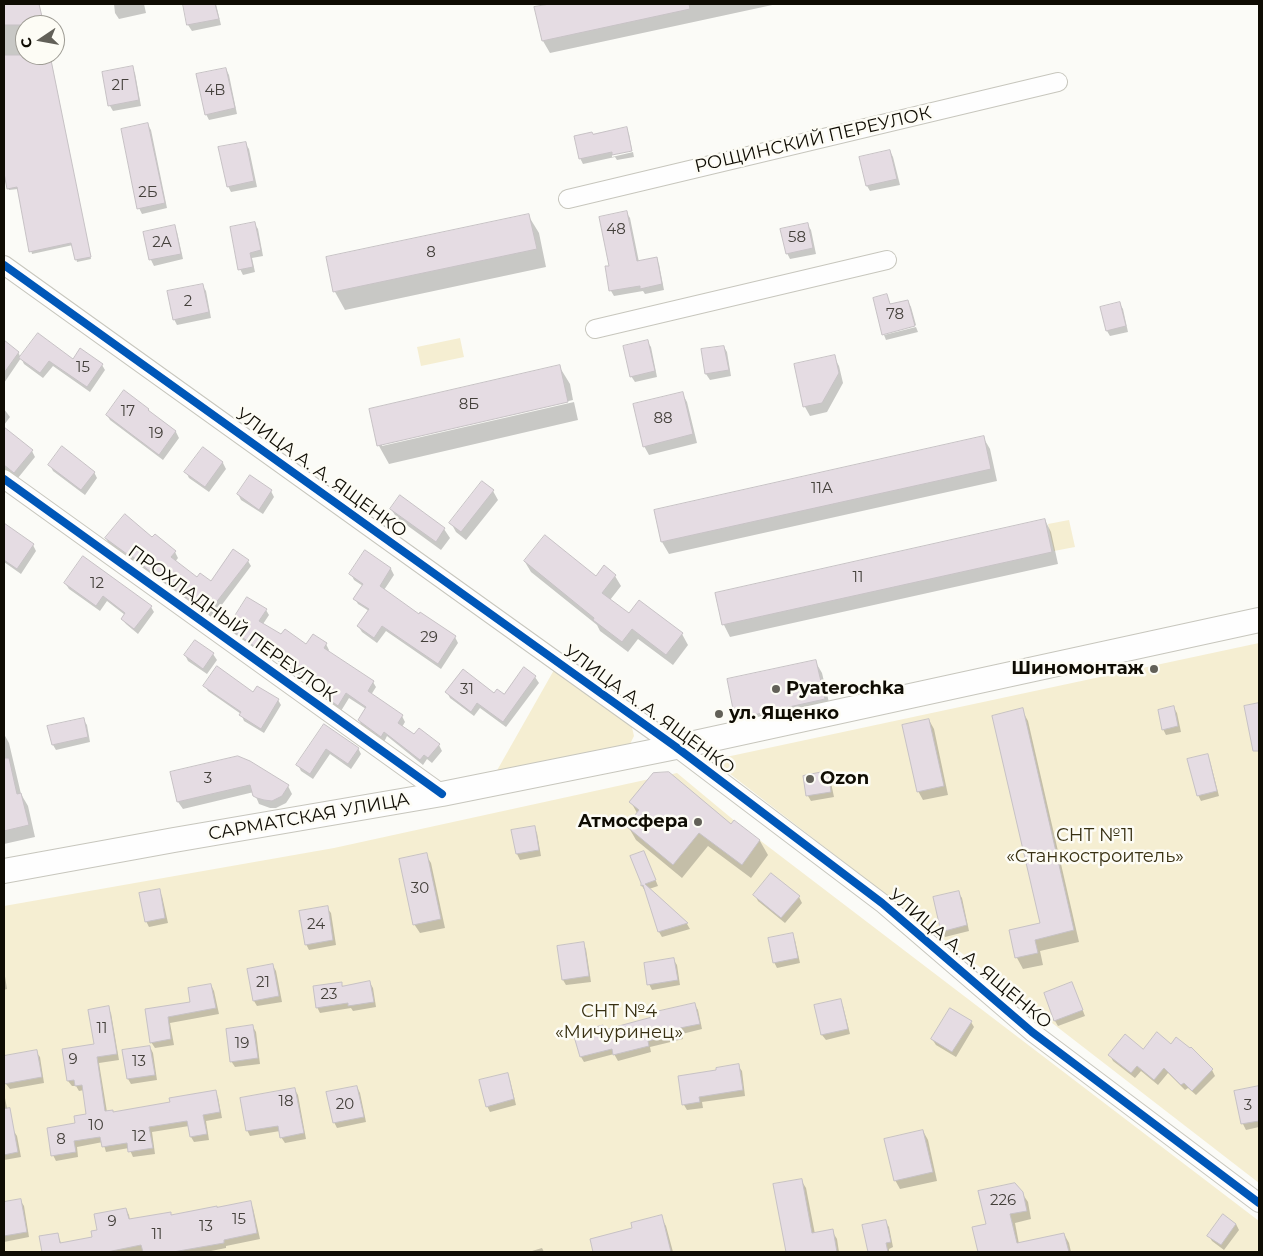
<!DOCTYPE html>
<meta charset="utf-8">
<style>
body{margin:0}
#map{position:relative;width:1263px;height:1256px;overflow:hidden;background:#fbfbf7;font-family:Montserrat,sans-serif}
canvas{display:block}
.frame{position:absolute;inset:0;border:5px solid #0f0c03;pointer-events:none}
.north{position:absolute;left:15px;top:15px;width:50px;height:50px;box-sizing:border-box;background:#fdfcf5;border:1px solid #9e9c94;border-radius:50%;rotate:258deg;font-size:14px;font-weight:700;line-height:20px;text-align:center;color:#0f0c03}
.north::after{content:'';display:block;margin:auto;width:18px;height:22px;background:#626058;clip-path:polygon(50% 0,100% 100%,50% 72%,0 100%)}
</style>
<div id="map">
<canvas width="1263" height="1256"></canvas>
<div class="frame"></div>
<div class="north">С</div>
</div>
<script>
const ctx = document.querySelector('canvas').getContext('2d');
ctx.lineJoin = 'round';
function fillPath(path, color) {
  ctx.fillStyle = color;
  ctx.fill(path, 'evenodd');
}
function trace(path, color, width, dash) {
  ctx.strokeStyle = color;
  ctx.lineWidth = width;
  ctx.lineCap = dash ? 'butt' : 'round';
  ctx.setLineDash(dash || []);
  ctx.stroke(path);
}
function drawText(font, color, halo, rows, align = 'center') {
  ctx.font = font + ' Montserrat,sans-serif';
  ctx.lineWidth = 5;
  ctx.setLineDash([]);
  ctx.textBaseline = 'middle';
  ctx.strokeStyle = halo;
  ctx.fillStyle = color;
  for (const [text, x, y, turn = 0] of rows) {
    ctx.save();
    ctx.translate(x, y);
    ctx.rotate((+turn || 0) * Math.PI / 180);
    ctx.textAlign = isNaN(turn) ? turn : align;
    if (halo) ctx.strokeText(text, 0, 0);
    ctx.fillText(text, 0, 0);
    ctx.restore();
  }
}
const green = new Path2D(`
 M460 338 464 357 421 366 417 347Z
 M1069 520 1075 547 1054 551 1048 524Z
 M1259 643V1183L712 760Z
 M554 670 621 714 631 723 634 736 630 744 624 750 495 774Z
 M677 773 736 822 1259 1221V1252H4V906L334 848Z`);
const shadow = new Path2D(`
 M4 4H39L44 25H25V55H50L91 259 77 262 73 245 32 254 18 189 9 190 8 188 4 166Z
 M114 4H144L146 13 119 19 115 13Z
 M184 4H216L221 25 192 31 188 25Z
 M556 4H777L550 53 543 41 536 8Z
 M132 68 135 73 141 106 113 111 110 106Z
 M226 69 229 75 237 114 209 120 206 114Z
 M148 125 151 130 167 208 142 214 139 208Z
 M626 128 629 134 632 150 612 154V157L633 152 634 157 617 160 615 157 583 164 580 158 593 135Z
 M245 143 249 149 257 187 231 192 228 186Z
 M890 151 893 157 900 185 870 191 867 186 860 158Z
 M626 212 630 218 639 262 656 258 659 264 664 290 645 294 643 291 614 296 611 291 610 267Z
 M528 215 539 233 546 267 345 310 335 292Z
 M254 223 258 229 263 256 252 258 255 272 243 275 240 269Z
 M807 224 811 230 816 254 790 259 787 253Z
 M174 227 177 232 183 259 154 266 151 260 145 233Z
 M202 285 206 291 211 318 177 325 174 319Z
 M887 296 891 305 908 301 911 307 916 325 883 333Z
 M1120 304 1123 309 1128 332 1110 336 1107 331Z
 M916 327 918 332 886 340 884 335Z
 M647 341 651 347 657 377 635 382 631 376Z
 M4 342 18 352 21 358 73 361 102 365 105 370 90 392 53 366 43 378 24 364 21 358 4 383Z
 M724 347 727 352 731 376 710 380 706 374 702 350Z
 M834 357 839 366 843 383 827 412 810 416 805 407 796 365Z
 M559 366 570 384 573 400 382 444V446L574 402 578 420 389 464 379 446 370 409Z
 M682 393 687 402 697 443 649 455 644 446Z
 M4 409 10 417 4 425Z
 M148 409 151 414 176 432 179 438 163 460 110 420 107 415Z
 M11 434 32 451 35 457 18 478 4 475V442Z
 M983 437 990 449 997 481 669 554 662 542Z
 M203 449 223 463 226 469 209 492 189 478 186 472Z
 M50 465 94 472 97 478 85 495 53 471Z
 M250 477 271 491 274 497 263 514 241 500 238 494Z
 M493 491 498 500 466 540 456 532 451 523Z
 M400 497 444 529 450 538 441 550 397 518 391 509Z
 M1045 520 1051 532 1058 564 730 637 724 625 717 593Z
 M4 525 33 545 36 551 21 574 4 562Z
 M106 538 152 539 175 552 178 558 175 562 197 578 212 583 248 561 251 566 212 618 152 575 135 560 134 562 109 544Z
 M365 552 391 569 394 575 384 590 419 615 420 614 455 637 458 643 441 669 386 631 377 643 362 632 358 626 369 611 358 604 355 599 363 586 354 580 351 574Z
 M525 562 596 578 604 567 615 576 621 586 610 600 629 615 639 602 682 634 688 645 673 665 638 639 628 652 600 631 597 625 531 572Z
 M65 583 151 607 154 612 138 634 126 624 122 619 125 615 107 601 100 611 69 589Z
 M266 610 269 615 263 624 282 636 307 646 326 644 329 650 328 652 373 682 376 687 371 695 402 716 405 722 402 727 414 736 439 745 442 751 432 763 427 759 423 765 387 736 384 742 362 726 359 720 366 709 349 698 341 711 331 703 327 697 328 696 325 692 328 687 302 671 299 676 262 650 260 652 233 633 230 627Z
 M195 641 213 654 217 660 207 674 188 661 185 655Z
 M815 661 822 673 831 711 743 731 736 719 728 680Z
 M535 677 539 683 506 727 480 708 474 716 450 698 447 692 504 695Z
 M205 686 254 694 278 700 281 705 264 733 244 721 241 714 208 691Z
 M1174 708 1177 713 1181 732 1166 735 1163 729Z
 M1022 710 1028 721 1079 942 1040 951 1043 965 1023 969 1017 958 1011 931 1041 924Z
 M83 719 87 725 90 742 56 750 53 745Z
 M929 720 934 729 948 795 923 800 918 791Z
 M324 726 358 748 361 754 351 769 330 754 313 779 301 771 298 765Z
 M4 734 9 743 21 794 28 806 35 837 4 844Z
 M1207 755 1210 761 1219 796 1201 801 1198 795Z
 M238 757 288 786 292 794 286 803 276 808H270L259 804 254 792 183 809 178 802Z
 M827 773 830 778 834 797 811 801 808 796Z
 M631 802 731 826 734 822 760 841 768 855 751 878 708 846 682 878 636 840 628 826 637 813Z
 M534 827 537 833 541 856 520 860 517 854 513 831Z
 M644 852 658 886 649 889 687 924 690 929 662 937 659 932 646 891H645L642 886Z
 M426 855 431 863 445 928 420 933 414 924Z
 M159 890 162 896 168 923 149 927 146 921Z
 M958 892 962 898 969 931 945 937 942 931Z
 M755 895 799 897 802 903 785 923 758 901Z
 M327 908 331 913 336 945 309 950 306 944Z
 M792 934 795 940 800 963 777 968 774 962Z
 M583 944 586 949 591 982 566 985 563 980Z
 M673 959 677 965 680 985 652 990 649 984Z
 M273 966 276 971 282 1002 257 1006 254 1001Z
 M4 970 7 989 4 990Z
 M341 983 343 987 370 983 373 988 376 1007 353 1011 351 1008 320 1013 317 1007Z
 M1072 983 1085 1016 1058 1026 1055 1021Z
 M211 985 214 991 219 1014 170 1023 174 1045 155 1048 151 1042 146 1010 192 1003Z
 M840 1000 843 1006 850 1034 826 1040 822 1035 815 1006Z
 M695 1005 698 1010 702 1029 682 1034 683 1039 650 1047 651 1052 618 1061 614 1054 584 1062 581 1057 604 1031 654 1018Z
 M108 1008 111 1013 119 1060 99 1063 107 1112 113 1113 171 1103 215 1091 218 1097 222 1118 206 1121 209 1140 194 1142 191 1137 189 1126 152 1132 155 1154 133 1157 129 1148 106 1152 103 1142 77 1147 78 1157 56 1161 53 1155 77 1124 88 1115 84 1090 79 1091 76 1086H72L68 1081 95 1045Z
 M971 1022 974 1027 956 1057 936 1045 932 1039Z
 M253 1027 256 1032 260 1064 235 1067 231 1061Z
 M1171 1045 1191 1049 1212 1070 1215 1076 1196 1095 1188 1088 1185 1090 1168 1073 1158 1085 1141 1071 1135 1078 1113 1061 1110 1055Z
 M150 1047 153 1053 157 1080 131 1084 128 1079Z
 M36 1052 40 1057 44 1083 10 1089 6 1084 4 1067 13 1065Z
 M738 1066 742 1071 745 1096 702 1102 703 1108 687 1110 684 1105 717 1071Z
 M507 1075 510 1080 516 1105 490 1112 487 1106Z
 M357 1087 360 1093 366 1122 337 1128 334 1122Z
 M1258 1087 1259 1090V1127L1246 1130 1243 1124 1236 1092Z
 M295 1090 298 1095 306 1139 285 1143 281 1137 280 1131 250 1136 247 1130Z
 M4 1093 8 1113 4 1114Z
 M13 1130 17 1136 21 1157 4 1160V1132Z
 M923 1131 928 1140 937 1181 900 1189 895 1180Z
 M801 1180 806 1188 815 1234 832 1231 837 1239 839 1252H787L774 1185Z
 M1022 1193 1028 1202 1031 1219 1015 1223 1019 1244 1064 1234 1069 1243 1071 1252H979L974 1228 987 1225Z
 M20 1200 24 1206 29 1237 4 1242V1203Z
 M250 1202 253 1208 260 1239 226 1246V1248L206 1252H144V1251L136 1252H43L40 1237 57 1234 60 1240 61 1244 94 1238 98 1231 126 1209 129 1215 130 1220 170 1213 172 1216Z
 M661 1217 666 1226 673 1252H595L591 1240 633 1229Z
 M885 1221 889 1227 893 1247 889 1249V1252H871Z
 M1236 1224 1239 1230 1224 1250 1212 1241 1209 1236Z
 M542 1248 544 1252H532V1251Z`);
const building = new Path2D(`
 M4 4H39L44 25H4Z
 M183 4H215L219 19 187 25Z
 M550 4H689L690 9 542 41 534 7Z
 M4 55H50L91 257 75 260 71 243 29 252 17 187 7 189 4 173Z
 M133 66 139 100 108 106 102 72Z
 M226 68 235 108 205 115 196 74Z
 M148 123 165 203 137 209 121 129Z
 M627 127 632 151 612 155V152L579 159 574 136 592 132 593 134Z
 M246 142 254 181 227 187 218 147Z
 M890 150 897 179 866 186 859 157Z
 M627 211 637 261 657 257 662 284 640 289V286L609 291 605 266H609L599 217Z
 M529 214 537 249 333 292 326 257Z
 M255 222 261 250 250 253 253 267 238 270 230 227Z
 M808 223 813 248 786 254 780 229Z
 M175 225 181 254 149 260 143 232Z
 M203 284 209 312 173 320 167 291Z
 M887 294 890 304 908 300 915 326 882 335 873 298Z
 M1120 302 1126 326 1106 331 1100 307Z
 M38 333 73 359 80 348 103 364 87 387 49 361 40 373 19 358Z
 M4 340 19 352 4 373Z
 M648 340 655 371 630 377 623 346Z
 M724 346 729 370 705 374 701 349Z
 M835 355 839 373 822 403 803 407 794 364Z
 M560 365 568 402 377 446 369 409Z
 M124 390 149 409 148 410 176 431 159 455 106 415Z
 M683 392 693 434 643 447 633 404Z
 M4 427 33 450 14 473 4 465Z
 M984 436 991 469 661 542 654 510Z
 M62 446 95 472 81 490 48 465Z
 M203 447 223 462 205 487 184 472Z
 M250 475 272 490 259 510 237 494Z
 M482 481 494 490 461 532 449 523Z
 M400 495 445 528 436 542 390 509Z
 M125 514 152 537 155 534 176 551 171 557 197 577 200 573 211 581 233 549 249 560 208 613 147 569 132 556 131 557 105 538Z
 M1045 519 1052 552 722 625 715 593Z
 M4 523 34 544 17 569 4 560Z
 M545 535 596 576 604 565 616 575 602 593 629 613 639 600 683 633 666 655 632 629 622 642 593 620 594 618 524 561Z
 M365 550 391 568 380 586 419 614 420 612 456 636 438 664 382 626 374 638 357 626 369 609 353 599 363 584 349 574Z
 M83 556 152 606 134 629 121 619 125 613 103 596 96 606 64 583Z
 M247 597 267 609 259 621 281 634 285 629 306 644 313 634 327 643 324 648 374 681 368 691 403 715 398 723 414 734 419 728 440 744 428 758 424 755 420 760 384 732 381 737 358 720 366 707 346 693 338 706 326 697 328 694 324 692 328 685 299 666 295 671 258 646 257 648 228 627Z
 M195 640 214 653 203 669 184 655Z
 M816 660 825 699 735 719 727 679Z
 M217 666 253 692 257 686 279 699 261 729 239 715 241 712 203 686Z
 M524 667 536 676 503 722 477 703 471 712 445 692 463 669 494 693 497 689 504 694Z
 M1259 703V751H1253L1244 706Z
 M1174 706 1178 726 1162 730 1158 710Z
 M1023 708 1074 930 1035 940 1038 953 1015 958 1009 930 1040 923 992 716Z
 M84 718 88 737 52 745 47 726Z
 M929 719 944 786 917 792 902 725Z
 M324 724 359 748 348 764 326 749 310 774 296 765Z
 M1208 754 1217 791 1197 796 1187 759Z
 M238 756 250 761 289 785 282 796 272 801 264 800 257 798 253 796 250 785 177 802 170 772Z
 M4 758H9L17 794 21 793 29 825 4 831Z
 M828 771 831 792 806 796 803 776Z
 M669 772 731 824 734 820 760 840 742 865 699 833 673 865 626 826 639 810 629 802 653 773Z
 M535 826 539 850 516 854 511 830Z
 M644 851 656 880 645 884 688 923 658 932 643 885 641 886V883L630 856Z
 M427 853 441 919 413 925 399 859Z
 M771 873 800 896 781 918 753 895Z
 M160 889 165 918 145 922 139 893Z
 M959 891 967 925 941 932 933 897Z
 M328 906 333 940 305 945 299 911Z
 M793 933 798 958 773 963 768 938Z
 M584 942 589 976 562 980 557 946Z
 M674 958 678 980 647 985 644 963Z
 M273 964 279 996 253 1001 247 969Z
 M370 981 374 1002 348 1006V1003L316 1008 313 986 342 982V986Z
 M1072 982 1083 1010 1054 1021 1044 993Z
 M211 984 216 1008 168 1017 171 1039 150 1043 145 1009 190 1002 188 988Z
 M841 999 848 1029 821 1035 814 1005Z
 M695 1003 700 1024 680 1028 681 1033 648 1041 649 1046 613 1055 612 1049 580 1057 573 1033 603 1025 604 1030 652 1017 651 1013Z
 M109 1006 117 1054 97 1057 105 1111 113 1110V1112L170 1102 169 1098 216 1090 220 1112 203 1115 207 1134 190 1137 187 1121 149 1127 153 1148 128 1152 127 1143 102 1147 100 1137 74 1141 76 1152 51 1156 47 1128 75 1123 74 1116 86 1114 82 1085 75 1086 74 1080 67 1081 62 1049 94 1044 88 1010Z
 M950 1008 972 1021 952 1052 931 1039Z
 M253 1025 258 1058 230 1062 226 1029Z
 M1157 1032 1171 1044 1176 1037 1190 1048 1191 1047 1213 1069 1192 1091 1184 1083 1181 1085 1164 1068 1154 1080 1137 1066 1131 1073 1108 1055 1125 1034 1143 1049Z
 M150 1046 155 1075 127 1079 122 1050Z
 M37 1050 42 1077 4 1084V1056Z
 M739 1064 743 1090 699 1097 700 1102 682 1105 678 1076 716 1070V1068Z
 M508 1073 514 1099 486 1107 479 1080Z
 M357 1086 364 1117 333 1123 326 1092Z
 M1259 1086V1121L1241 1124 1234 1091Z
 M295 1088 304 1133 280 1138 278 1126 246 1131 240 1098Z
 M10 1108 18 1152 4 1155V1109Z
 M923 1130 933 1172 894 1181 884 1139Z
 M802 1179 812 1233 833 1229 837 1252H786L773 1184Z
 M1015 1183 1023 1192 1027 1211 1010 1214 1017 1243 1064 1233 1069 1252H978L972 1227 986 1224 978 1191Z
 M21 1199 27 1232 4 1236V1202Z
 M251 1201 257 1233 224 1240V1243L173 1252H143L141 1245 107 1252H42L39 1236 58 1233 60 1243 92 1237 91 1231 97 1230 94 1214 126 1208 129 1219 171 1212V1215L217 1206V1207Z
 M1223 1214 1236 1224 1221 1245 1207 1236Z
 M662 1215 671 1252H593L590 1239 632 1228 631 1223Z
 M886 1220 891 1242 886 1243 888 1252H868L862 1225Z`);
const street = new Path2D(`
 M568 199 1058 82
 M4 265 676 747 882 903 1032 1032 1259 1203
 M595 329 887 260
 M4 479 442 794`);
const secondary = new Path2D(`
 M4 871 174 840 442 794 676 747 1259 620`);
const cycleway = new Path2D(`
 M4 265 676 747 882 903 1032 1032 1259 1203
 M4 479 442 794`);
const markers = [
 [1154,669,5,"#626058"],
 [776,689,5,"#626058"],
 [719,714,5,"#626058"],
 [810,779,5,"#626058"],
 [698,822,5,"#626058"]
];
const numberNames = [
 ["2Г",120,86],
 ["4В",215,91],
 ["2Б",148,193],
 ["48",616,230],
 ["58",797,238],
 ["2А",162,243],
 ["8",431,253],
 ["2",188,302],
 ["78",895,315],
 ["15",83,368],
 ["8Б",469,405],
 ["17",128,412],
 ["88",663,419],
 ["19",156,434],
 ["11А",822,489],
 ["11",858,578],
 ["12",97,584],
 ["29",429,638],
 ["31",467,690],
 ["3",208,779],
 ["30",420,889],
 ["24",316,925],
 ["21",263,983],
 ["23",329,995],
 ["11",102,1029],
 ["19",242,1044],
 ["9",73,1060],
 ["13",139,1062],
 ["18",286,1102],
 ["20",345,1105],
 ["3",1248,1106],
 ["10",96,1126],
 ["12",139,1137],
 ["8",61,1140],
 ["226",1003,1201],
 ["15",239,1220],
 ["9",112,1222],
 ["13",206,1227],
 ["11",157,1235]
];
const streetNames = [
 ["РОЩИНСКИЙ ПЕРЕУЛОК",813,140,-13],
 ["УЛИЦА А. А. ЯЩЕНКО",321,473,36],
 ["ПРОХЛАДНЫЙ ПЕРЕУЛОК",232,624,36],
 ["УЛИЦА А. А. ЯЩЕНКО",649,710,36],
 ["САРМАТСКАЯ УЛИЦА",309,817,-10],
 ["УЛИЦА А. А. ЯЩЕНКО",970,959,40]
];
const poiNames = [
 ["Шиномонтаж",1144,669,"right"],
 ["Pyaterochka",786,689],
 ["ул. Ященко",729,714],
 ["Ozon",820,779],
 ["Атмосфера",688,822,"right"]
];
const parkNames = [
 ["СНТ №11",1095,836],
 ["«Станкостроитель»",1095,857],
 ["СНТ №4",619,1012],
 ["«Мичуринец»",619,1033]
];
fillPath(green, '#f5eed2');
fillPath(shadow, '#0003');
fillPath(building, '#e5dce3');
trace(building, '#c7c2c5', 1);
trace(street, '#c7c6bd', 20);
trace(secondary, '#c7c6bd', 26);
trace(street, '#fefefe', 18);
trace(secondary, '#fefefe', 24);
trace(cycleway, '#0057b8', 8);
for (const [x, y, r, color] of markers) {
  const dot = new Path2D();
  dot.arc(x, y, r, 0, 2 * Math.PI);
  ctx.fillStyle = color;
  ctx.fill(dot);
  trace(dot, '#fdfcf5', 2);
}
drawText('15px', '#44403b', null, numberNames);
drawText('18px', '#0f0c03', '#fdfcf5', streetNames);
drawText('bold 18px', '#0f0c03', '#fdfcf5', poiNames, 'left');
drawText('18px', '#383012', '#fdfcf5', parkNames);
</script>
